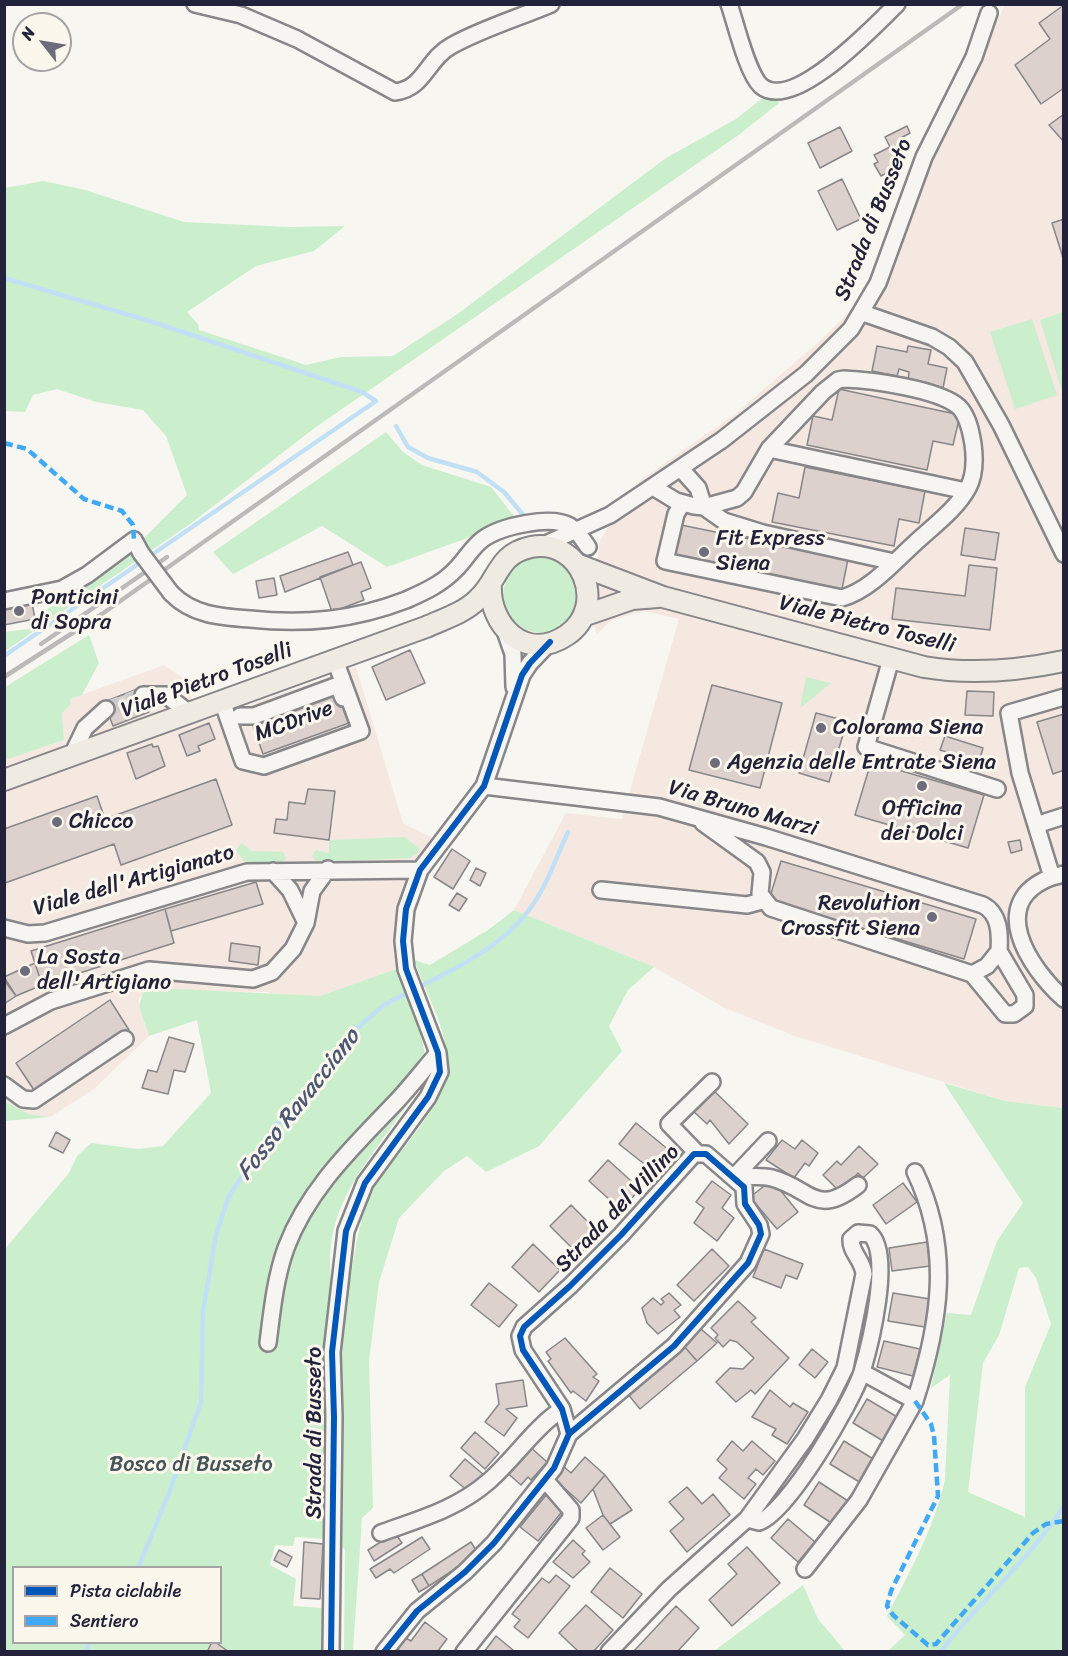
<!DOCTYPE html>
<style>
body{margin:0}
#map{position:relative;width:1068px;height:1656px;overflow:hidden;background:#f8f6f0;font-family:Sriracha,sans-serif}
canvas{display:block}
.frame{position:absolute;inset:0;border:6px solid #22223b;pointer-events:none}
.legend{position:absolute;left:12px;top:1566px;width:210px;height:78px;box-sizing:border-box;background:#fbf7ec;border:2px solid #a4a2a5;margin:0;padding:8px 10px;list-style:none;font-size:18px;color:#22223b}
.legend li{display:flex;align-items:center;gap:12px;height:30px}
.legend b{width:30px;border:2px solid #a4a2a5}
.north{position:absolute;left:12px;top:12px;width:60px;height:60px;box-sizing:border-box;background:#fbf7ec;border:2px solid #a4a2a5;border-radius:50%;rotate:301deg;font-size:16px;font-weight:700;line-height:24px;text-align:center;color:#22223b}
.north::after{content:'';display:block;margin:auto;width:21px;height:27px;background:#6d6c7a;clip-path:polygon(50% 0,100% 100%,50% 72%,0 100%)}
</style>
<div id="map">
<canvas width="1068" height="1656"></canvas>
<div class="frame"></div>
<ul class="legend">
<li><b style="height:8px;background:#0057b8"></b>Pista ciclabile</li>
<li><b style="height:8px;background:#3fa9f5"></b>Sentiero</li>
</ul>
<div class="north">N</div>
</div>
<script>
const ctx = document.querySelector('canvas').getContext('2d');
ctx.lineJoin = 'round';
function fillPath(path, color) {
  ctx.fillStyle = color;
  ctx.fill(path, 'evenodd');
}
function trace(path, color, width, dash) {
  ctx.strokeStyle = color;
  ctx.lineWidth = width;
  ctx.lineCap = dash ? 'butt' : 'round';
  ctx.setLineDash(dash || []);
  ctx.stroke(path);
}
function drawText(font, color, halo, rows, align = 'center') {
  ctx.font = font + ' Sriracha,sans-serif';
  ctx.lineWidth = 6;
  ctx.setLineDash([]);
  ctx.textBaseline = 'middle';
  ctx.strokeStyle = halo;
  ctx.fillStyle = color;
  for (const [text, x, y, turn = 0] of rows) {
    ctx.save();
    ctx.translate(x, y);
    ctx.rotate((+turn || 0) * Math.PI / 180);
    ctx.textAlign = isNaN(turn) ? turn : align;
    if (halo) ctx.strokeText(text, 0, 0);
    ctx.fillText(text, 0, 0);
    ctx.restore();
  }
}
const built = new Path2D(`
 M1005 5H1063V1108L1005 1101 795 1036 723 1007 654 967 514 910 566 813 622 819 679 619 643 611 612 620 597 634 594 623 598 553 600 541 610 523 647 496 638 482 735 414 821 340 856 305 884 286 939 135Z
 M164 665 183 678 202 722 356 667 403 823 433 838 409 879 397 928 396 969 320 996 284 997 268 992 149 990 139 998V1005L149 1036 94 1089 50 1117 29 1114 5 1101 4 760 64 740 62 713 71 704 70 699Z`);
const green = new Path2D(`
 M764 97 780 102 740 134 316 427 190 524 5 651 4 632 29 629 41 619 42 613 143 539 187 495 166 436 143 410 96 402 57 389 33 395 25 412 5 411V188L43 181 85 190 184 222 289 227 345 226 314 251 256 266 187 312 198 324 199 330 306 365 341 357 393 356 456 315 666 158 736 119Z
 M1063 312 1064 390 1062 391 1040 320Z
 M1032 319 1057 395 1015 409 990 332Z
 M386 432 403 452 422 465 491 487 517 520 387 567 322 526 233 574 213 552Z
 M503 595a38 38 0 1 1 76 0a38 38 0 1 1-76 0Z
 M89 635 99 663 82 695 70 699 71 704 62 713 64 740 5 760V687Z
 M806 677 831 683 800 708Z
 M404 837 419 848 418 853 410 858 317 862 312 856 316 850 329 853V840Z
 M241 843 252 851 283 852 286 858 282 863H246L236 851Z
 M514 910 654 967 628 990 609 1026 622 1051 539 1146 486 1172 467 1156 444 1171 399 1218 379 1282 369 1361 373 1508 362 1518 353 1651H344L345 1549 326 1539 295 1537 293 1546 275 1545 270 1565 296 1579 293 1606 323 1608 322 1651 5 1652V1249L69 1173 77 1156 91 1143 138 1149 163 1146 211 1093 197 1020 149 1036 139 1006 143 993 156 988 320 996 396 969C407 997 432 1049 424 1079 422 1090 408 1103 401 1113 362 1170 321 1211 332 1286L350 1280C356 1249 359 1214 375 1187 397 1151 445 1108 447 1065 448 1029 426 994 414 960L430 965 488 930ZM14 1568H220V1642H14Z
 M944 1083 1005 1101 1063 1108V1651H888L905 1635 887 1616C909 1573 935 1527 945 1479L950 1375 931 1388 947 1313 971 1315 997 1241 1023 1203ZM1028 1267 1036 1278 1051 1324 1025 1387V1517L968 1492 983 1363 999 1335 1019 1268Z
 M4 1101 29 1114 50 1117 5 1121Z
 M803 1585 818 1619 845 1651H714Z`);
const stream = new Path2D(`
 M4 278 153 322 362 392 376 401 4 656
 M396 426 408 447 428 458 477 472 504 492 525 517
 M138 1568 169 1493 201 1402 203 1311 216 1235 228 1198 264 1141 315 1077 355 1030 384 1005C430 980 485 959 520 921 543 897 554 862 568 832
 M85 1652 90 1642
 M940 1652C979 1602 1029 1560 1064 1506`);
const building = new Path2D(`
 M1064 5V88L1041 104 1015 65 1050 39 1039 23Z
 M1064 114V142L1049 125Z
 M907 126 910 133 901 138 906 149 897 154 902 165 881 176 874 164 878 162 874 155 890 147 885 137Z
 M840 127 852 151 820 168 808 143Z
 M842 179 861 219 837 230 818 191Z
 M1064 219V261L1052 223Z
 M877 346 907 352 908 346 931 350 928 364 947 368 943 388 908 381 909 372 899 369 897 376 872 371Z
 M839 389 960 415 953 445 933 441 927 470 807 445 813 416 832 420Z
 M805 467 925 491 919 523 899 519 894 546 772 522 778 493 799 498Z
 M681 525 848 559 841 594 673 560Z
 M965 528 999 533 995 560 961 555Z
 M348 552 353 565 285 592 280 576Z
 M361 562 371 588 361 592 364 600 332 612 320 577Z
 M969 565 997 568 990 630 892 619 896 588 965 596Z
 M274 578 277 595 259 598 256 581Z
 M31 597 35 619 4 625V602Z
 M410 650 425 683 386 700 372 667Z
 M712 685 782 703 760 788 689 770Z
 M140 688 149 712 113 726 104 702Z
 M336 689 349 723 263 754 251 720Z
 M967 691 994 692 993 716 965 715Z
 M816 713 847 721 829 782 799 773Z
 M1064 714V770L1053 774 1037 722Z
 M209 723 215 739 198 746 200 751 187 756 179 735Z
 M945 736 983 748 979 762 940 750Z
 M152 744 153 747 158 746 165 766 136 779 127 753Z
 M871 762 984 795 968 848 855 815Z
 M216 779 232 825 121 865 114 844 5 883 4 829 97 796 105 819Z
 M308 789 335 791 329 840 274 833 276 819 287 820 289 802 305 804Z
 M1020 840 1022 850 1011 853 1008 842Z
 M452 849 470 861 453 889 434 877Z
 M781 861 976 919 964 959 769 900Z
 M476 868 486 873 480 886 470 880Z
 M256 882 263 904 171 931 165 909Z
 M457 893 467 899 459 911 449 905Z
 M165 909 174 943 42 985 31 951Z
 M231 943 260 947 258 965 229 961Z
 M35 963 42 985 16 996 4 977Z
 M4 980 16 996 4 1004Z
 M110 1000 129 1030 36 1093 16 1063Z
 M169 1037 194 1044 185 1072 174 1070 168 1094 142 1088 148 1070 157 1072Z
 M712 1089 748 1124 729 1144 710 1120 707 1124 692 1110Z
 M636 1123 670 1151 653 1171 619 1144Z
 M56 1132 70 1140 63 1153 49 1146Z
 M782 1140 795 1149 802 1140 818 1153 809 1166 805 1163 794 1178 766 1160Z
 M859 1146 878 1164 863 1178 858 1173 854 1178 856 1180 842 1194 823 1175 837 1161 841 1165Z
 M608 1160 640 1189 621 1210 589 1181Z
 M772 1180 798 1212 777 1229 750 1197Z
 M712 1181 731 1195 722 1208 734 1218 717 1241 694 1223 704 1208 696 1202Z
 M903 1183 917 1202 886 1224 873 1205Z
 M571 1205 600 1234 579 1255 550 1226Z
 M927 1242 930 1266 892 1271 889 1248Z
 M533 1244 560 1270 539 1292 512 1267Z
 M712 1249 729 1266 694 1301 677 1285Z
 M764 1249 803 1264 797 1279 786 1275 781 1288 753 1277Z
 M489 1283 517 1305 499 1327 471 1305Z
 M669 1293 681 1305 674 1310 680 1317 658 1334 647 1323 642 1308 653 1298 661 1305 664 1302 661 1299Z
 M893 1293 930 1299 925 1327 888 1321Z
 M738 1301 756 1318 751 1322 789 1358 755 1394 751 1390 736 1402 716 1382 730 1368 743 1369 754 1358 737 1342 730 1340 723 1347 715 1338 718 1335 711 1328Z
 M701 1329 717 1343 697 1361 683 1345Z
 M565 1338 597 1374 593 1377 599 1381 586 1401 573 1391 571 1393 548 1361 551 1359 546 1352Z
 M884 1341 920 1349 913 1376 877 1367Z
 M683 1345 697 1361 640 1409 627 1393Z
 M812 1349 828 1362 815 1378 799 1365Z
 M523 1380 527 1406 506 1409 517 1418 504 1436 485 1422 499 1404 496 1384Z
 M770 1390 790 1407 793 1403 808 1412 787 1444 772 1435 776 1429 752 1417Z
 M867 1399 899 1418 885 1442 853 1423Z
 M475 1432 499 1453 485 1469 461 1448Z
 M732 1441 743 1451 752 1441 775 1461 763 1475 756 1469 748 1478 756 1484 744 1499 719 1478 727 1469 717 1460Z
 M844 1441 875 1460 861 1483 830 1464Z
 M528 1445 547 1462 531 1480 528 1477 521 1485 503 1469Z
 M585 1457 605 1475 581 1503 553 1478 563 1466 571 1473Z
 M465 1459 484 1475 469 1492 450 1476Z
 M605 1475 632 1510 610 1524 603 1515 593 1489Z
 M819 1482 848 1501 833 1524 804 1505Z
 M687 1487 702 1504 713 1494 730 1515 687 1552 670 1531 684 1519 669 1502Z
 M547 1494 565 1508 538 1541 520 1527Z
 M603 1515 620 1537 603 1550 586 1528Z
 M788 1519 815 1542 798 1562 771 1538Z
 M395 1533 402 1543 374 1561 368 1550Z
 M422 1537 430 1549 394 1573 390 1569 376 1578 370 1569Z
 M573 1540 585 1551 582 1554 590 1562 573 1578 553 1562Z
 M304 1542 323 1544 320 1599 301 1598Z
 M471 1542 478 1554 429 1586 422 1574Z
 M747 1547 780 1583 732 1626 709 1600 737 1574 728 1564Z
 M279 1550 292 1557 287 1567 274 1560Z
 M610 1568 642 1594 623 1618 591 1592Z
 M422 1574 429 1586 419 1592 412 1580Z
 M556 1575 570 1586 528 1638 514 1627 520 1620 512 1614 542 1578 549 1583Z
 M586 1605 613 1630 593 1652H579L559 1633Z
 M676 1606 699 1628 677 1652H633Z
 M425 1622 447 1639 437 1652H401L398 1649 406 1638 411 1641Z
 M496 1636 513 1650V1652H484Z
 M212 1642H215L229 1652H207Z`);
const minorTunnel = new Path2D(`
 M106 709 143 695`);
const minor = new Path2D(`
 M195 4 241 15 297 39 395 92C424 89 427 59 451 46 481 29 518 18 551 4
 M729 4C736 24 747 73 761 86 794 113 875 25 897 4
 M863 313 932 337 949 347 965 362 1001 425 1064 554
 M769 449 966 491
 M681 469 698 488 704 507 724 521 763 533 894 562
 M653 487 676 501 694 506 704 507 737 498 744 492 769 449 823 392 838 380 844 379C871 380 939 389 959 407 968 416 971 432 973 444 975 459 975 475 968 488 956 510 932 527 914 544 893 563 870 590 842 598L665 561 676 514 682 504
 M541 546 610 515 722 440 806 374 851 329 878 283 924 157 974 57 989 13
 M171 593C192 615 220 617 250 619 305 625 354 620 406 600 424 592 442 584 456 569 465 560 472 547 483 539 501 526 551 515 570 526 578 531 583 540 588 547
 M4 601 62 589 87 575 134 540 141 553
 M505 631 513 654 514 687
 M891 659 866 747 997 789
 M143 695H166L189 713
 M222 701 243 761 264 766 361 731 335 660
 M240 716H254L338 685 343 698
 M72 755 85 728 106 709
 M484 786 659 807 766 837 983 905C1000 914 1000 934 999 951
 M1064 816 1036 825 1052 877 1064 874
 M703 823 757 862 762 872 760 894 771 908 972 974 1005 1014H1014L1025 1006V995L999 951 987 966 972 974
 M1036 825 1020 773 1009 713 1064 697
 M273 871 290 890 306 923
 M1052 877C986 901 1028 967 1064 999
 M601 890 747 905 762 901
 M4 928 28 934 45 933 247 872 420 870
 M4 1026 51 1001 149 970 253 979 272 972 293 949 306 923 312 891 328 869
 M4 1085 23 1099 34 1100 125 1039
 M697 1153 669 1124 712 1082
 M734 1177C746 1177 761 1175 772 1178 812 1189 815 1218 858 1185
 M734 1177 768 1141
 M268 1343C272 1311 275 1279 286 1248 308 1189 354 1146 396 1102 411 1086 424 1069 438 1053
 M915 1401C940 1323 952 1249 915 1172
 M381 1533C420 1519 457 1509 489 1481 515 1458 533 1429 562 1409
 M805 1569 859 1500 915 1401 862 1372
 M331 1652 334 1417 332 1352 346 1231 365 1183 428 1097 440 1072 438 1053 406 969 403 941 406 909 420 870 484 786 522 675 530 663 550 642
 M384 1652 417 1611 465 1572 494 1543 554 1468 569 1434 674 1346 748 1263 761 1234 759 1225 745 1204 744 1187 706 1154H694L621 1235 570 1286 524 1327 520 1336 523 1350 562 1409 569 1434
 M464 1652 571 1518V1510L546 1481
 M609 1652 669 1589 747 1519 805 1439 829 1400 845 1368 864 1274C863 1260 850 1252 851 1239L858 1233 870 1234C893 1254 870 1345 862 1372 852 1403 788 1512 759 1522L747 1519`);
const major = new Path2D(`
 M579 565 663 597 924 667C971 675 1017 671 1064 661
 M583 616 632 599 658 597
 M4 780 426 627C444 619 464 613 478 599 499 580 497 554 531 547 581 537 609 606 567 635 526 663 488 626 491 583`);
const rail = new Path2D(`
 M41 644 167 557
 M4 677 102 614 963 4`);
const minorBridge = new Path2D(`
 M141 553 171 593`);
const quiet = new Path2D(`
 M4 443 27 449 84 499 122 511 133 525 134 540
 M915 1401 931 1424 934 1436 938 1496 891 1591 887 1606 893 1615 928 1645 936 1644 1033 1533 1046 1524 1064 1521`);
const cycleway = new Path2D(`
 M331 1652 334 1417 332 1352 346 1231 365 1183 428 1097 440 1072 438 1053 406 969 403 941 406 909 420 870 484 786 522 675 530 663 550 642
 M384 1652 417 1611 465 1572 494 1543 554 1468 569 1434 674 1346 748 1263 761 1234 759 1225 745 1204 744 1187 706 1154H694L621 1235 570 1286 524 1327 520 1336 523 1350 562 1409 569 1434`);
const markers = [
 [704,552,6,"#6d6c7a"],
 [19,611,6,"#6d6c7a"],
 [821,728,6,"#6d6c7a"],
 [715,763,6,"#6d6c7a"],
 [922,786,6,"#6d6c7a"],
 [57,822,6,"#6d6c7a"],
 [932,917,6,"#6d6c7a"],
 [25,971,6,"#6d6c7a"]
];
const streetNames = [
 ["Strada di Busseto",874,220,-68],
 ["Viale Pietro Toselli",867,625,14],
 ["Viale Pietro Toselli",207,681,-20],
 ["MCDrive",294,722,-20],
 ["Via Bruno Marzi",743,809,16],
 ["Viale dell'Artigianato",134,881,-16],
 ["Strada del Villino",618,1209,-46],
 ["Strada di Busseto",315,1433,-90]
];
const poiNames = [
 ["Fit Express",716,539],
 ["Siena",716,564],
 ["Ponticini",31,598],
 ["di Sopra",31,623],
 ["Colorama Siena",833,728],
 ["Agenzia delle Entrate Siena",727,763],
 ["Officina",922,809,"center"],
 ["dei Dolci",922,834,"center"],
 ["Chicco",69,822],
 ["Revolution",920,904,"right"],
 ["Crossfit Siena",920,929,"right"],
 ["La Sosta",37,958],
 ["dell'Artigiano",37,983]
];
const parkNames = [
 ["Bosco di Busseto",191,1465]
];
const waterNames = [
 ["Fosso Ravacciano",299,1105,-52]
];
fillPath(built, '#f4e8e1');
fillPath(green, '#cbeecd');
trace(stream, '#c2e0f5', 4.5);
fillPath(building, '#ddd1cd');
trace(building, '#878688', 1.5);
trace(minorTunnel, '#cdcccc', 15, [15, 8]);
trace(minor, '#878688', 20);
trace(major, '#878688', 24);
trace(minor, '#f6f5f1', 15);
trace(major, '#efeae2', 20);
trace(rail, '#bcbab9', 4.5);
trace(minorBridge, '#878688', 20, []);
trace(minorBridge, '#f6f5f1', 15);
trace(quiet, '#3fa9f5', 4.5, [9, 4.5]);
trace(cycleway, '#0057b8', 6);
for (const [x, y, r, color] of markers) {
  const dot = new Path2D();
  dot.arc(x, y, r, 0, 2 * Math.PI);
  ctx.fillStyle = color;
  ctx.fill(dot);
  trace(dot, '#fbf7ec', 2);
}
drawText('22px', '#22223b', '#fbf7ec', streetNames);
drawText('22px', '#22223b', '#fbf7ec', poiNames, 'left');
drawText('22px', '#435458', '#fbf7ec', parkNames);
drawText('italic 24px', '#4b5873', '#fbf7ec', waterNames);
</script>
